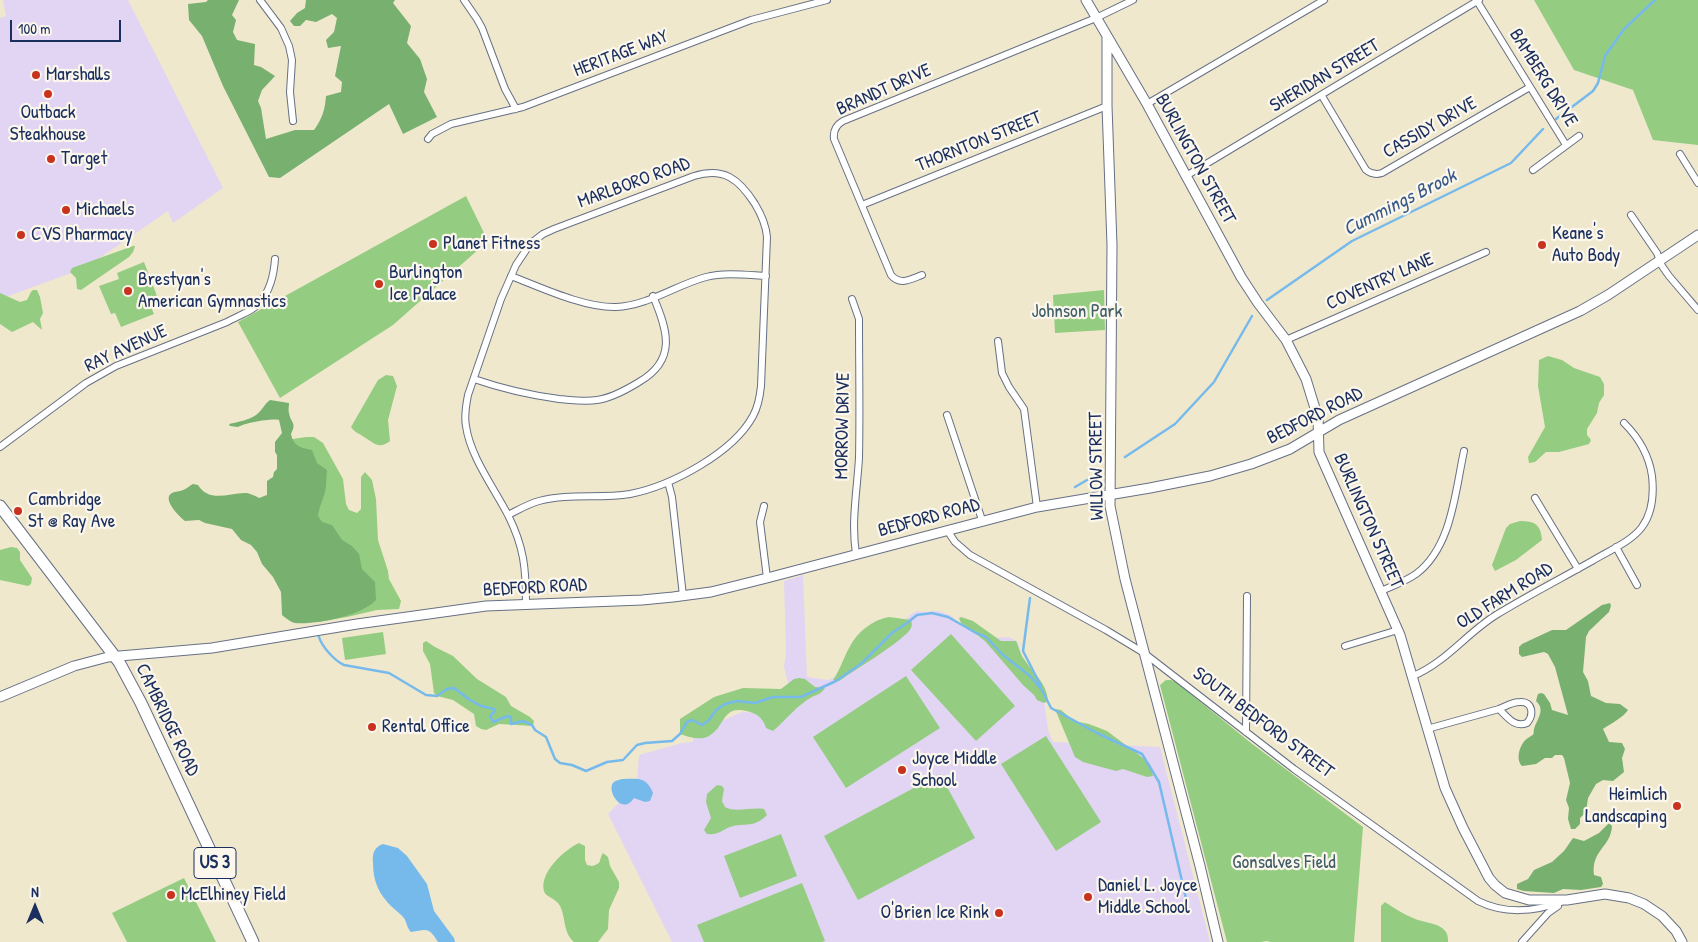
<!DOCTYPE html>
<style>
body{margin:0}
#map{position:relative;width:1698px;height:942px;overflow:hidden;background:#f0e8cd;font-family:"Patrick Hand",sans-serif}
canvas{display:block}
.north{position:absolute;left:10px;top:882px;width:50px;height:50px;-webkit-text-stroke:4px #fbf7ec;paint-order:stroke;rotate:0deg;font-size:14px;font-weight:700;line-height:20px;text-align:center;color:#1b2f5e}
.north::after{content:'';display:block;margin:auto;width:18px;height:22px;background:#1b2f5e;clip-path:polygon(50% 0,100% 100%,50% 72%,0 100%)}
.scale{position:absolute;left:10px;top:20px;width:111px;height:22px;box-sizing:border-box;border:2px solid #1b2f5e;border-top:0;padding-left:6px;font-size:15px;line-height:18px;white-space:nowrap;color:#1b2f5e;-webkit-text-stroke:4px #fbf7ec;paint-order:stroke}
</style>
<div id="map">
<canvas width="1698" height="942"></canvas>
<div class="north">N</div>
<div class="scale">100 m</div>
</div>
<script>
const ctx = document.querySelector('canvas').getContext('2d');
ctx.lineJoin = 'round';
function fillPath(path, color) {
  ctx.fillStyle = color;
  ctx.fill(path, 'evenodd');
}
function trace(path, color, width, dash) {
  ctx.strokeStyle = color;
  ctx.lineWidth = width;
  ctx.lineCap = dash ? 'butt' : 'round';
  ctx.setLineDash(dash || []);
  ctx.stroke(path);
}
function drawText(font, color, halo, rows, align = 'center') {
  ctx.font = font + ' "Patrick Hand",sans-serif';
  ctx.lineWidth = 4.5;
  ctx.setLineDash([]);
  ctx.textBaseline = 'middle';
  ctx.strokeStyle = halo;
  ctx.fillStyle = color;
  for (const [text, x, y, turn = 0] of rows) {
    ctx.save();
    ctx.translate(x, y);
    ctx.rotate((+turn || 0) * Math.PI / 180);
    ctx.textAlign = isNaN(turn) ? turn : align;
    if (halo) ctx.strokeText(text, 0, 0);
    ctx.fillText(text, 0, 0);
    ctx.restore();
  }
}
const built = new Path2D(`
 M3 0H128L223 188 173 223 168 211 85 268 0 299V18L6 16Z
 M803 575 807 677 828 680 833 678 901 624 911 614 917 611 926 612 939 611 952 616 962 627 972 631 978 637 991 638 1009 637 1018 642 1023 662 1044 700 1048 730 1053 742 1160 747 1210 942H672L608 814 637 784 639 755 682 743 693 742 694 736 726 719 742 712 756 713 792 698 784 667 786 652 784 581Z`);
const green = new Path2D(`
 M1534 0H1698V145L1653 140 1633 90 1574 70Z
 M466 196 488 241 393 325 280 398 238 322Z
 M133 246H135L133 252 129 257 81 290 77 289 76 278 70 272 72 268Z
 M144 262 157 296 148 300 154 314 121 327 115 313 111 314 99 286 119 279 117 273Z
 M33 290H37L40 297 43 313 40 319 42 330 33 322 12 332 0 324V293L20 302 27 300 31 292Z
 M1104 290 1105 330 1055 333 1053 295Z
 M1548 356 1562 360 1574 368 1600 377 1604 384V395L1599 403 1597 413 1587 429V435L1591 440 1589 444 1559 452H1546L1535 462 1529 463 1528 457 1545 427 1538 386 1539 360Z
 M386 375 393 376 397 386 388 420 390 441C379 450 374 443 364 437 359 433 355 433 351 427L378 380Z
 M306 437H314L323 443 343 479 346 504 349 510 357 513 361 509V477L365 472 372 480 376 499 378 540 388 571 389 579 401 601 399 609 377 610 347 617 323 621 286 442 293 439Z
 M1520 521C1534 521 1541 524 1542 540L1516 560 1495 571 1492 565 1506 528 1510 524Z
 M11 547 17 548 20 552V560L32 578 31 584 28 586 0 580V550Z
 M889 617 911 620C912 624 912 625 911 628 906 639 858 668 845 677L839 681 833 680C840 670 843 659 849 648 857 632 872 620 889 617Z
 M961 617 973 621 1001 641H1016C1019 647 1020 654 1024 659 1033 673 1047 683 1048 701L1044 703 1037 700 1034 695 1023 685 985 641 961 623 959 618Z
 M383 632 386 654 345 660 342 638Z
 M951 634 1015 706 976 741 911 670Z
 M426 641 435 647 453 656 477 679 506 697 511 706 530 717 534 721 533 726 499 724 486 730 481 729 476 726 474 714 453 700 437 696 434 693 430 664 423 651V643Z
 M906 676 940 728 846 788 813 737Z
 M799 678 805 679 815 687 825 688C821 694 818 694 812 697 797 705 786 720 773 731L766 728C764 720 758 714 750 712 720 703 727 728 707 737 699 740 688 737 680 734V719L714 697 743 688 781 689 794 679Z
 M1166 680H1171L1176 682 1251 743 1363 827 1354 942H1270L1267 941 1261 942H1227L1160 685Z
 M1055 709 1061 710 1074 721 1089 724 1107 731 1147 761 1150 764 1153 776 1147 777 1123 769 1116 771 1083 762 1075 757Z
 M1046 736 1101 822 1056 851 1001 764Z
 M940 774 975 838 858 900 824 836Z
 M717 785 722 786 724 789 722 801 725 807C735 813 751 807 764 809L767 815C753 829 745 822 730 827 720 831 719 835 707 834L704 830 711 818 706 802 707 794Z
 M781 834 797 876 740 898 724 856Z
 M579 843 585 846V860L587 865 592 866C603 863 598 861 603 853L608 857 610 866 619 882V888L609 910 608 929 598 942H574C563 933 566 918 560 906 556 898 545 897 544 891 539 873 564 850 579 843Z
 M184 878 216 942H127L112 913Z
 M802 883 825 941 822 942H704L697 925Z
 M1385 902C1394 908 1403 914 1413 918 1425 924 1450 922 1448 942H1381V906Z`);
const forest = new Path2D(`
 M208 0H239L232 15 236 20 233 32 237 40 255 44 254 65 261 67 275 76 262 90 258 101 261 108 266 139 295 130H314C322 119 325 110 326 96L341 92 342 82 335 76 341 46 328 48 326 40 334 32 337 18 332 14 316 22 306 20 300 26H294L290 21 297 13 305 8 306 0H395L393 3 411 26 407 43 420 59 427 79 424 92 437 117 403 134 389 104 280 178 269 177 223 86 202 36 189 20 188 4 206 2Z
 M270 400 289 403C289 407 288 410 289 413 291 424 297 422 291 434 293 446 301 448 312 450L317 463 327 470C326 477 327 485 325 492 323 500 319 507 318 516L322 522 332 525 342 540 352 546 359 554 362 569 375 582 376 600C361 616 316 625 295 623 290 622 286 618 282 615L281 592 273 577 262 564 257 552 251 545 241 540 232 529 205 523 199 520 185 521C180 517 161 499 172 493 175 491 180 492 183 490 187 489 190 485 193 484L198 485C210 504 230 492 247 493 251 494 256 496 259 498L267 495V481L273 477 274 472 277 469V455L275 452V442L282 433 279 420C271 418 245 423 238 427L230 426 229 424C238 422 249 420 256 415 262 411 264 404 270 400Z
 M1610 603 1611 606 1609 612 1589 631 1586 637 1583 672 1588 681 1591 696 1606 703 1620 704 1628 710C1624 717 1610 724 1603 729L1609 742 1622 743 1625 749 1622 758 1624 772 1613 781 1603 780 1596 784 1588 798 1586 812 1580 818V824L1575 829H1571L1568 819 1569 808 1566 800 1570 783 1564 758 1562 755H1555L1552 758H1545L1536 764 1522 766C1515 759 1520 743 1528 738 1529 737 1530 737 1531 736 1535 734 1533 733 1534 729 1537 719 1546 710 1536 701L1538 694 1541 693 1544 694 1550 703 1552 710 1568 715 1555 667 1548 654 1544 652 1522 657 1519 654V647L1522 644 1552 630H1566L1602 605Z
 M1609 823 1612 826C1611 847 1591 850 1594 875L1601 877 1603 884 1601 887 1581 890 1563 889 1554 893 1524 891 1517 889V884L1528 879 1534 870 1552 862 1564 851 1573 838 1584 841 1599 833Z`);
const water = new Path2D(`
 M623 779C638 779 646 776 653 793L650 801 645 802 634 798C622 817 605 789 614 782 615 781 621 779 623 779Z
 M383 844 398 848 407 856 427 884 434 911 454 938 455 942H438C429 927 427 929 411 932 407 928 407 923 404 918 401 914 396 911 392 907 379 894 373 882 373 863 372 854 374 847 383 844Z`);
const stream = new Path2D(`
 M1556 119 1593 91 1598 83 1605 56 1624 29 1655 0
 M1267 300 1352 241 1511 163 1543 129
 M1125 457 1175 424 1214 382 1252 316
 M1075 487 1099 473
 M1030 598 1023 651 1041 686
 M319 637C322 647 335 661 344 665L389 673 426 695 437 696 447 689 454 688 470 700 481 706 494 709 495 711 490 716 493 722 508 716 511 717V724L523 721 532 725 535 730 546 737 555 759 560 763 572 765 586 771 607 762 623 760 637 745 645 743 672 741 680 734 687 722 692 720 702 725 709 720 716 710 725 704 737 701 755 703 773 697H801L836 681 862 663 892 633 907 623 917 615 932 613 948 617 976 633 986 637 1003 655 1030 676 1042 690 1046 698
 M1046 698 1051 708 1097 733 1142 754 1159 782 1188 907`);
const street = new Path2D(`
 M260 0 281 28 289 46 292 60 290 92 293 121
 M464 0 477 19 482 28 505 89 516 109
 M1477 1 1566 145
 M1322 96 1366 170C1371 174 1376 175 1382 173L1530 87
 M1147 104 1324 0
 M428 139 432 134 451 124 523 107 751 20 827 0
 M1680 154 1698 183
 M1533 170 1579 136
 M1186 176 1479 0
 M862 205 1107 106
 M1631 215 1657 253 1662 266 1669 276 1698 310
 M922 275C911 279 900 286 891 275L834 139C833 131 836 125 843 121L1096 18 1133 0
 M511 276C540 287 584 308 616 307 647 306 676 285 706 277 725 272 747 275 766 276
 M852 299 859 319C859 366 860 412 859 458 857 491 851 522 856 554
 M1286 340 1486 252
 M998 341 1002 373 1009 387 1024 409 1037 507
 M474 379C503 389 529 395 559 399 572 400 585 402 597 400 612 398 626 390 639 382 677 360 668 331 653 296
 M947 415 982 520
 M0 447 86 383 116 366 227 322C237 316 254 311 261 301 270 290 274 273 275 259
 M668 482 672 497 683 596
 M1535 498 1578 569
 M764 506 760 522 767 578
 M508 515C494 488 470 456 466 426 464 416 466 405 468 395L501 299 516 265 530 244 543 234 554 229 694 176C724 167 739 179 755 204 761 214 766 225 767 237L761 386C760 396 758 407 753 416 733 453 671 486 630 494 600 499 569 493 539 501 528 504 518 510 508 515 524 547 526 568 526 604
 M947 530 955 542 970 555 1106 630 1144 653 1294 769 1478 901C1504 914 1534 912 1561 902
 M1616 547 1637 585
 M1381 591C1393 586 1406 581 1416 574 1452 547 1455 492 1464 451
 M1345 646 1398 630
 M1413 676C1445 663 1467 633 1496 615 1527 596 1560 579 1592 561 1608 551 1631 542 1642 527 1653 512 1654 494 1652 476 1649 455 1639 438 1624 423
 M1427 729 1499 709C1508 718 1515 728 1527 723 1534 715 1533 701 1520 702 1512 702 1506 706 1499 709
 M1246 732 1247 596
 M1522 942 1548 913 1558 906`);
const secondary = new Path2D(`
 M1086 0 1147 104 1241 277 1258 303 1286 340 1306 379 1318 418 1319 452 1400 635 1445 788 1463 828 1489 878 1495 885 1505 893 1529 900H1567L1605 894 1629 898 1644 904 1662 916 1676 931 1682 942
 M1107 38V106L1112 245 1110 506 1125 579 1200 866 1218 942
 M0 697 74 666 108 657 212 648 357 624 486 606 642 600 673 597 711 592 767 578 1037 507 1150 488 1210 476 1251 464 1290 449 1339 420 1580 311 1608 295 1698 235`);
const highway = new Path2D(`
 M0 506 119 662 141 703 253 942`);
const markers = [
 [36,75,5,"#c8321e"],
 [48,94,5,"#c8321e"],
 [51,159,5,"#c8321e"],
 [66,210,5,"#c8321e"],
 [21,235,5,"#c8321e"],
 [433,244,5,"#c8321e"],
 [1542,245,5,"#c8321e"],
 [379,284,5,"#c8321e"],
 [128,291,5,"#c8321e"],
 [18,511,5,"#c8321e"],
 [372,727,5,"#c8321e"],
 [902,770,5,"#c8321e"],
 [1677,806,5,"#c8321e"],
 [171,895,5,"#c8321e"],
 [1088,897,5,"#c8321e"],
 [999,913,5,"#c8321e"]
];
const shields = [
 [215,863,42]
];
const shieldNames = [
 ["US 3",215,863]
];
const streetNames = [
 ["HERITAGE WAY",621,54,-21],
 ["SHERIDAN STREET",1325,76,-31],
 ["BAMBERG DRIVE",1543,78,58],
 ["BRANDT DRIVE",884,90,-24],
 ["CASSIDY DRIVE",1430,128,-30],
 ["THORNTON STREET",979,142,-22],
 ["BURLINGTON STREET",1195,159,61],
 ["MARLBORO ROAD",634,183,-20],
 ["COVENTRY LANE",1380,282,-24],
 ["RAY AVENUE",126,349,-25],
 ["BEDFORD ROAD",1315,416,-27],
 ["MORROW DRIVE",843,426,-89],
 ["WILLOW STREET",1097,466,-91],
 ["BEDFORD ROAD",929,518,-15],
 ["BURLINGTON STREET",1368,521,66],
 ["BEDFORD ROAD",535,588,-3],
 ["OLD FARM ROAD",1505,596,-32],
 ["CAMBRIDGE ROAD",167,720,64],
 ["SOUTH BEDFORD STREET",1263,723,37]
];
const poiNames = [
 ["Marshalls",46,75],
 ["Outback",48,113,"center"],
 ["Steakhouse",48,135,"center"],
 ["Target",61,159],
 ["Michaels",76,210],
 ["Keane's",1552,234],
 ["Auto Body",1552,256],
 ["CVS Pharmacy",31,235],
 ["Planet Fitness",443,244],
 ["Burlington",389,273],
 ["Ice Palace",389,295],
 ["Brestyan's",138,280],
 ["American Gymnastics",138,302],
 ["Cambridge",28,500],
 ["St @ Ray Ave",28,522],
 ["Rental Office",382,727],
 ["Joyce Middle",912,759],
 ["School",912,781],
 ["Heimlich",1667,795,"right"],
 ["Landscaping",1667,817,"right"],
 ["Daniel L. Joyce",1098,886],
 ["Middle School",1098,908],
 ["McElhiney Field",181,895],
 ["O'Brien Ice Rink",989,913,"right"]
];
const parkNames = [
 ["Johnson Park",1077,312],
 ["Gonsalves Field",1284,863]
];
const waterNames = [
 ["Cummings Brook",1400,203,-27]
];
fillPath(built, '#e2d4f3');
fillPath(green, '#94cd81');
fillPath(forest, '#77b06f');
fillPath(water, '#76baec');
trace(stream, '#76baec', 2.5);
trace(street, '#667085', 8);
trace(secondary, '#667085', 11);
trace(highway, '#667085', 13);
trace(street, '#fff', 6);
trace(secondary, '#fff', 9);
trace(highway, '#fff', 11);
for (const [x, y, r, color] of markers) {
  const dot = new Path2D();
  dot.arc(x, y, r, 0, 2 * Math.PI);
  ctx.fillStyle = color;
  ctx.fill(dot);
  trace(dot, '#fbf7ec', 2);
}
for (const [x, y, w] of shields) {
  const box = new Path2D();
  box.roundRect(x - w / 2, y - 15.5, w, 31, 4);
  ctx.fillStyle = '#fbf7ec';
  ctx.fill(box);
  trace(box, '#1b2f5e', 1);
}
drawText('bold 18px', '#1b2f5e', null, shieldNames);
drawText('19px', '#1b2f5e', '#fbf7ec', streetNames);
drawText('19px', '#1b2f5e', '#fbf7ec', poiNames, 'left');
drawText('19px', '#3f5e68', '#fbf7ec', parkNames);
drawText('italic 20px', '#365989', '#fbf7ec', waterNames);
</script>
